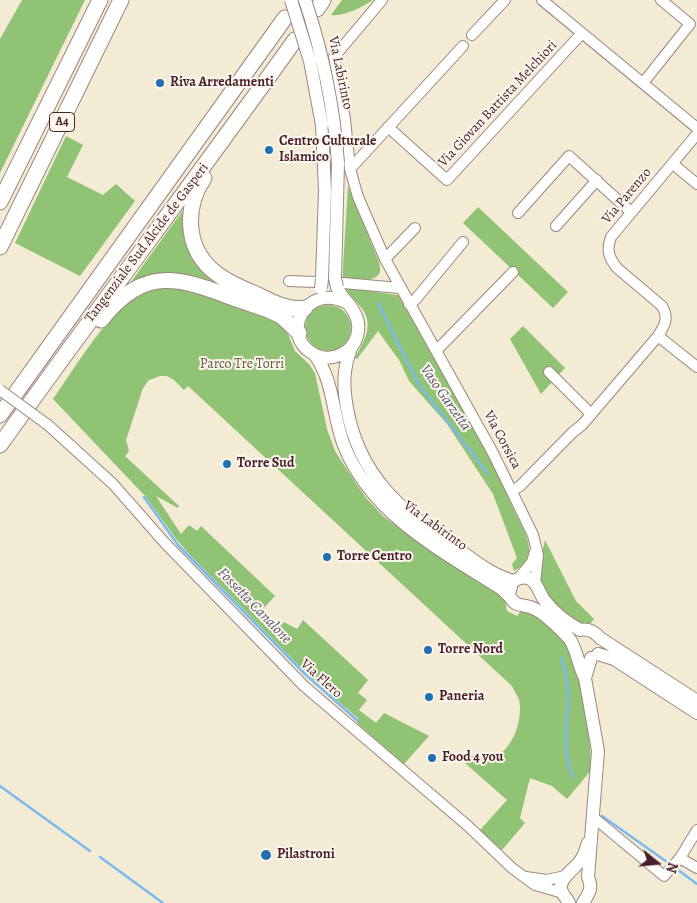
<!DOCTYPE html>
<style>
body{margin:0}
#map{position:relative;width:697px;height:903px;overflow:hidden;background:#f3ebd3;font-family:Alegreya,serif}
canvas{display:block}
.north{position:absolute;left:632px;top:838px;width:50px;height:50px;-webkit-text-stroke:4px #fbf7ec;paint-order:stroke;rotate:107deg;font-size:14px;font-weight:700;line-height:20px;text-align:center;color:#4a1f2b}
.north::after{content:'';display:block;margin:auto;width:18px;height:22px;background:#4a1f2b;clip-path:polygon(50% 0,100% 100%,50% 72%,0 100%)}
</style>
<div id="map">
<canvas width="697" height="903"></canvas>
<div class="north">N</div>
</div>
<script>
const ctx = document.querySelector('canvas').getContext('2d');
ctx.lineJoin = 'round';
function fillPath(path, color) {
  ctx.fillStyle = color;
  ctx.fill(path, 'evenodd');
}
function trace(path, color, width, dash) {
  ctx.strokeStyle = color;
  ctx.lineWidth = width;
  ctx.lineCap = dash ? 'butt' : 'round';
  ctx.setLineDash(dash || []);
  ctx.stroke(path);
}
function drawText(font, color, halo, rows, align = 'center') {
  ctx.font = font + ' Alegreya,serif';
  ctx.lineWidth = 4;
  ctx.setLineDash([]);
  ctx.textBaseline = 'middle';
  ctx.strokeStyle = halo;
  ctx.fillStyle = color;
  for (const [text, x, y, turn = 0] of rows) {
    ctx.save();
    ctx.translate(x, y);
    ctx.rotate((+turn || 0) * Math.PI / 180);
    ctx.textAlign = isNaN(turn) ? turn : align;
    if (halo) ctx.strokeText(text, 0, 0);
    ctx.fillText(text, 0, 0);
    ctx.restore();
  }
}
const green = new Path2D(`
 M22 0H85L0 173V39Z
 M342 0H373C362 7 344 17 331 15Z
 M66 136 83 145 67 177 103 195 116 184 135 201 80 276 15 243Z
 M348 186 379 262C386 286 359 278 343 278V267Z
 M186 206 189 244 258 302 194 277C168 271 152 279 128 286Z
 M478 207 568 292 553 308 463 223Z
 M178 287 190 290 277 322 285 327 295 351 309 364 315 373 327 429 335 451 357 485 367 499 383 516 417 542 498 591 505 600 507 611 517 616 521 611C532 612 536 616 545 623 549 626 555 630 560 635 583 660 589 735 592 769L567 799 552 786 530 778 520 818 525 823 502 850 480 830 507 800 458 757 462 753C472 756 486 760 497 755 514 748 523 717 519 700 517 695 514 690 512 686L188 386 184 390 174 380 167 376H160L149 380 143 388 126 440 129 451 125 456 179 506 178 508 156 496 181 534 189 525 197 531 201 526 275 596 259 613 276 630 284 622 297 629 303 620 368 680 358 693 367 700 359 710 376 723 384 713 429 736 404 764 357 723 359 719 314 681 190 555 177 540 145 496 53 399C74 369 104 319 133 298 145 289 163 288 178 287Z
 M346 288 398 295C437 365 481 434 513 508 518 520 528 534 529 547 530 558 524 566 514 571L512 564 517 558 493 494 447 424 409 381 399 360 378 331 357 359 355 358C363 342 374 327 363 310 357 302 350 296 346 288Z
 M305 328a23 23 0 1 1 46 0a23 23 0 1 1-46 0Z
 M523 326 565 368 541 394 510 339Z
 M545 540 576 601 594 619 590 624 579 623 552 603 540 583V562Z`);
const stream = new Path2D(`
 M378 303 419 385 488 474
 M144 497 178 545 305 674 358 721
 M561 658C565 670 568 681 568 693 568 721 561 750 573 777
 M0 786 90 851
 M602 816 670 864
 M100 857 163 903
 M674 867 697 884`);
const minor = new Path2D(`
 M382 0 334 57 345 119 350 169 358 197 385 259 493 453 533 535 538 555 535 583
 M542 0 697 128
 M472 35 505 0
 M643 83 690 24 661 0
 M388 127 447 180 582 33
 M673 164 697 184
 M350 169 463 46
 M518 213 569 156 631 212
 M556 226 597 180
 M385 259 415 228
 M289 281 315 282
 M343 283 400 288
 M409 304 415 300 463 242
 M658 336 697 367
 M436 351 513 272
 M549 372 591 414
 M48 425 113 484 164 542 304 686 468 826 512 868 535 885 563 893
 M512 491 520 486 573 432 582 425 658 336C665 325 669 318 662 306L617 268C609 258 606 250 611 237L697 134
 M519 578 532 562 535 552
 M593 817 664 876 680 858 697 830
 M680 858 697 868
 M526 877 547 880 565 876`);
const major = new Path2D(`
 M322 125 325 191 322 279
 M335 278 338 163
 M337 287C342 299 349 302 354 312 363 327 357 347 342 354 332 359 321 359 312 353 279 333 308 283 345 302
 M351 348C343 369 343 386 347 408 359 477 402 512 458 549 475 561 493 576 514 581
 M315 355C335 383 332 417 345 448 373 516 444 552 502 589L510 597
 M598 654 614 659 697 713
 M585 678 591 658
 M569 903C567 898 562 895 561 889 559 877 576 869 582 858 585 854 586 848 588 843
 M583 903C589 893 593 889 588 877L598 751 585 678C578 665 577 649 569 638 559 628 547 615 535 609 524 603 514 609 509 594L512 583C517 578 524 576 530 579 538 583 540 596 546 602 555 614 568 623 580 630 589 628 595 632 600 638L697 701`);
const highway = new Path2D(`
 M317 9 323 0
 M204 178C185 206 185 245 211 269 224 281 242 288 258 295 272 302 289 311 305 308
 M0 202 100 0
 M0 247 121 0
 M101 320C145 265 178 277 236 299 250 304 271 309 282 317 288 322 294 328 299 333
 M0 415 285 18
 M0 445C97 309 198 176 295 40`);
const minorBridge = new Path2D(`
 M0 390 48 425`);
const majorBridge = new Path2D(`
 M291 0 310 61 322 125
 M305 0C323 54 334 107 338 163
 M335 278 337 287
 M321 288 322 279`);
const markers = [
 [160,83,5,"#1f6fb2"],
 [269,150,5,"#1f6fb2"],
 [227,464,5,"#1f6fb2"],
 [327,557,5,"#1f6fb2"],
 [428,650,5,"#1f6fb2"],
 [429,697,5,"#1f6fb2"],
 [432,758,5,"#1f6fb2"],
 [266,855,6,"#1f6fb2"]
];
const shields = [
 [62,122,25]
];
const shieldNames = [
 ["A4",62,122]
];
const streetNames = [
 ["Via Labirinto",340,73,78],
 ["Via Giovan Battista Melchiori",498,104,-47],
 ["Via Parenzo",627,196,-50],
 ["Tangenziale Sud Alcide de Gasperi",147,243,-53],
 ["Via Corsica",502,440,62],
 ["Via Labirinto",435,526,36],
 ["Via Flero",321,679,42]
];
const poiNames = [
 ["Riva Arredamenti",170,83],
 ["Centro Culturale",279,142],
 ["Islamico",279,158],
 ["Torre Sud",237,464],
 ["Torre Centro",337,557],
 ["Torre Nord",438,650],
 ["Paneria",439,697],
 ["Food 4 you",442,758],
 ["Pilastroni",277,855]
];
const parkNames = [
 ["Parco Tre Torri",242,365]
];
const waterNames = [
 ["Vaso Garzetta",445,398,55],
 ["Fossetta Canalone",254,606,46]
];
fillPath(green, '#90c373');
trace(stream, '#7bbaef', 2.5);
trace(minor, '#9e857f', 12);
trace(major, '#9e857f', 14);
trace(highway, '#9e857f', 17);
trace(minor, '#fff', 10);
trace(major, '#fff', 12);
trace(highway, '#fff', 15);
trace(minorBridge, '#9e857f', 12, []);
trace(majorBridge, '#9e857f', 14, []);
trace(minorBridge, '#fff', 10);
trace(majorBridge, '#fff', 12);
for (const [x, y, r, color] of markers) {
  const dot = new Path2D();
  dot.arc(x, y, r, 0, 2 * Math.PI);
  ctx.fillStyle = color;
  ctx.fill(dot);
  trace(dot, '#fbf7ec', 2);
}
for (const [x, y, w] of shields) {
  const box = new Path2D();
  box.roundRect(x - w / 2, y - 9.5, w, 19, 4);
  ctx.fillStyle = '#fbf7ec';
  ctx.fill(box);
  trace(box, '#4a1f2b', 1);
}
drawText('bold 12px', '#4a1f2b', null, shieldNames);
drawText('14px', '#4a1f2b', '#fbf7ec', streetNames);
drawText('bold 14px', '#4a1f2b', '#fbf7ec', poiNames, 'left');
drawText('14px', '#625844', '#fbf7ec', parkNames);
drawText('italic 15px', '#5b5570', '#fbf7ec', waterNames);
</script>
